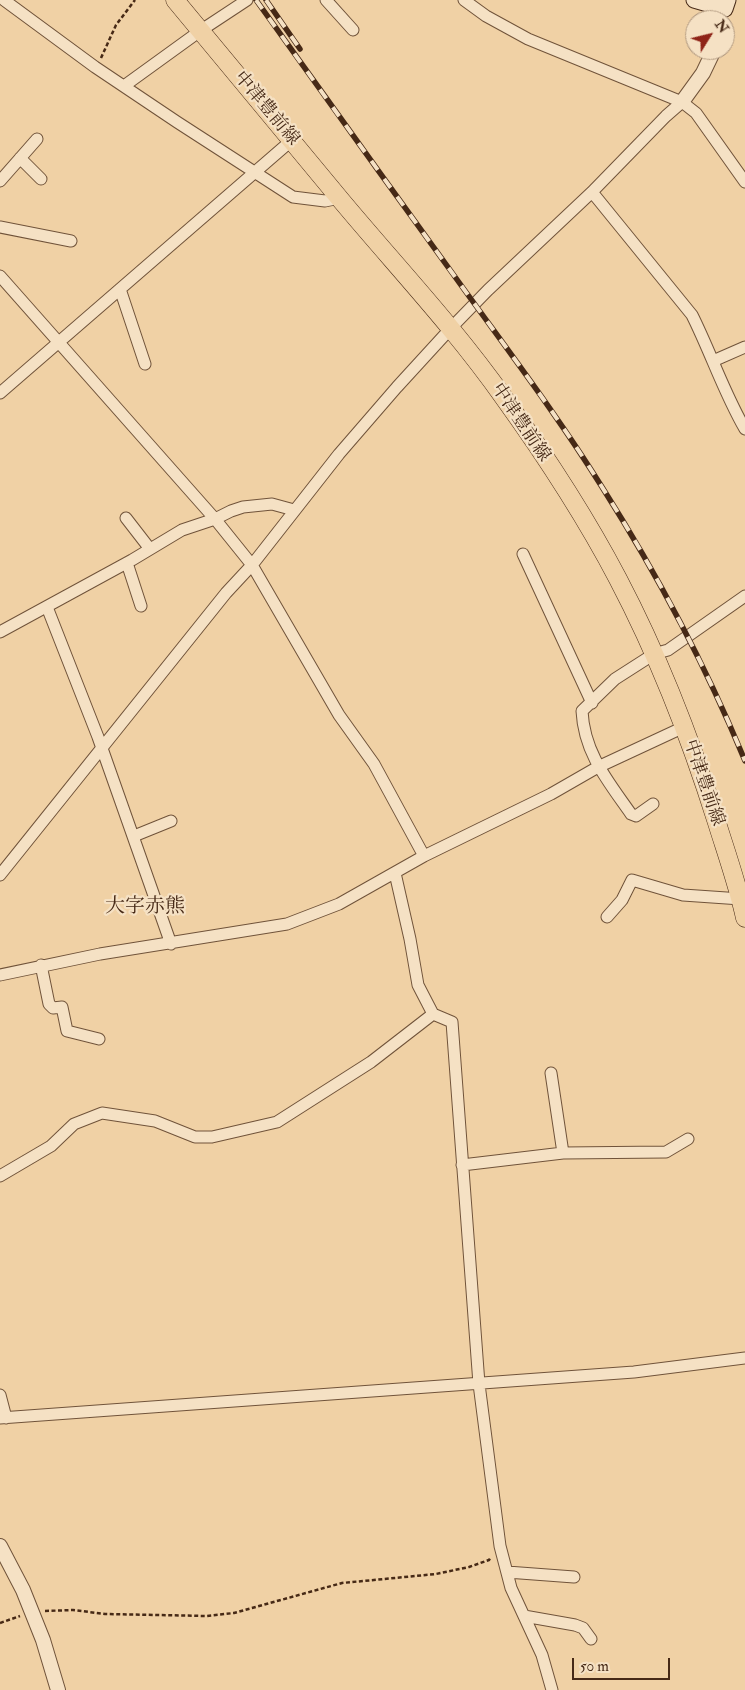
<!DOCTYPE html>
<meta charset="utf-8">
<style>
body{margin:0}
#map{position:relative;width:745px;height:1690px;overflow:hidden;background:#f0d1a5;font-family:"IM FELL Double Pica",serif}
canvas{display:block}
.north{position:absolute;left:685px;top:10px;width:50px;height:50px;box-sizing:border-box;background:#f5e1c4;border:1px solid #af977e;border-radius:50%;rotate:54deg;font-size:14px;font-weight:700;line-height:20px;text-align:center;color:#462916}
.north::after{content:'';display:block;margin:auto;width:18px;height:22px;background:#8f2418;clip-path:polygon(50% 0,100% 100%,50% 72%,0 100%)}
.scale{position:absolute;left:572px;top:1658px;width:98px;height:22px;box-sizing:border-box;border:2px solid #462916;border-top:0;padding-left:6px;font-size:15px;line-height:18px;white-space:nowrap;color:#462916;-webkit-text-stroke:4px #f5e1c4;paint-order:stroke}
</style>
<div id="map">
<canvas width="745" height="1690"></canvas>
<div class="north">N</div>
<div class="scale">50 m</div>
</div>
<script>
const ctx = document.querySelector('canvas').getContext('2d');
ctx.lineJoin = 'round';
function trace(path, color, width, dash) {
  ctx.strokeStyle = color;
  ctx.lineWidth = width;
  ctx.lineCap = dash ? 'butt' : 'round';
  ctx.setLineDash(dash || []);
  ctx.stroke(path);
}
function drawText(font, color, halo, rows, align = 'center') {
  ctx.font = font + ' "IM FELL Double Pica","Noto Serif JP",serif';
  ctx.lineWidth = 4.5;
  ctx.setLineDash([]);
  ctx.textBaseline = 'middle';
  ctx.strokeStyle = halo;
  ctx.fillStyle = color;
  for (const [text, x, y, turn = 0] of rows) {
    ctx.save();
    ctx.translate(x, y);
    ctx.rotate((+turn || 0) * Math.PI / 180);
    ctx.textAlign = isNaN(turn) ? turn : align;
    if (halo) ctx.strokeText(text, 0, 0);
    ctx.fillText(text, 0, 0);
    ctx.restore();
  }
}
const path = new Path2D(`
 M101 58 116 25 135 0
 M45 1611 73 1610 105 1614 207 1616 234 1613 342 1583 436 1574 469 1567 489 1560 491 1557
 M0 1623 20 1616`);
const minor = new Path2D(`
 M4 0 95 67 177 122 293 197 325 201 340 198
 M326 0 353 30
 M464 0 486 16 528 39 682 102 696 113 745 182
 M124 86 200 31 247 0
 M20 158 41 179
 M0 181 37 139
 M592 192 692 315C711 353 724 393 745 429
 M0 227 71 241
 M0 276 215 519 252 565 339 715 374 764 424 856
 M120 289 145 364
 M713 361 745 347
 M0 393 292 140
 M126 518 150 549
 M523 554 592 703
 M127 563 141 606
 M47 607 98 737 171 944
 M0 632 132 560 182 530 215 519 231 511 243 507 272 504 294 510
 M653 804 636 816 631 814C608 781 584 753 582 711L615 679 654 654 668 650 745 596
 M134 836 171 821
 M395 873 410 939 418 985 433 1014 452 1022 479 1384 500 1546 511 1588 542 1655 552 1690
 M0 875 226 593 252 565 339 454 397 387 451 328 488 290 592 192 666 116 682 102
 M607 917 622 900 632 880 683 895 741 899
 M41 965 49 1004 53 1008 62 1007 67 1031 99 1039
 M0 975 100 954 287 924 339 904 424 856 551 794 598 767 684 727
 M563 1153 666 1152 688 1139
 M462 1165 563 1153 551 1073
 M0 1176 51 1146 74 1124 102 1113 155 1121 195 1137H212L277 1122 371 1062 433 1014
 M0 1395 6 1418
 M0 1418 634 1372 745 1358
 M507 1572 574 1577
 M524 1616 575 1625 583 1628 591 1639`);
const tertiary = new Path2D(`
 M682 102 703 73 714 50
 M0 1546 23 1590 43 1640 58 1690`);
const secondary = new Path2D(`
 M694 0 725 9 728 0`);
const primary = new Path2D(`
 M175 0C230 67 285 133 340 199 395 265 454 327 504 398 545 455 585 516 618 579 659 657 691 740 717 823 727 855 738 886 745 918`);
const rail = new Path2D(`
 M256 0C321 91 387 183 453 274 503 344 556 413 602 487 657 574 706 666 745 761
 M266 0 300 49`);
const streetNames = [
 ["中津豊前線",266,109,50],
 ["中津豊前線",520,423,56],
 ["中津豊前線",703,783,71]
];
const quarterNames = [
 ["大字赤熊",145,908]
];
trace(minor, '#70533a', 13);
trace(tertiary, '#70533a', 16);
trace(secondary, '#462916', 17);
trace(primary, '#462916', 19);
trace(path, '#462916', 2.5, [4, 2.5]);
trace(minor, '#f5e1c4', 11);
trace(tertiary, '#f5e1c4', 14);
trace(secondary, '#f5e1c4', 15);
trace(primary, '#f0d1a5', 18);
trace(rail, '#462916', 5.5);
trace(rail, '#f5e1c4', 4, [11]);
drawText('18px', '#462916', '#f5e1c4', streetNames);
drawText('20px', '#462916', '#f5e1c4', quarterNames);
</script>
